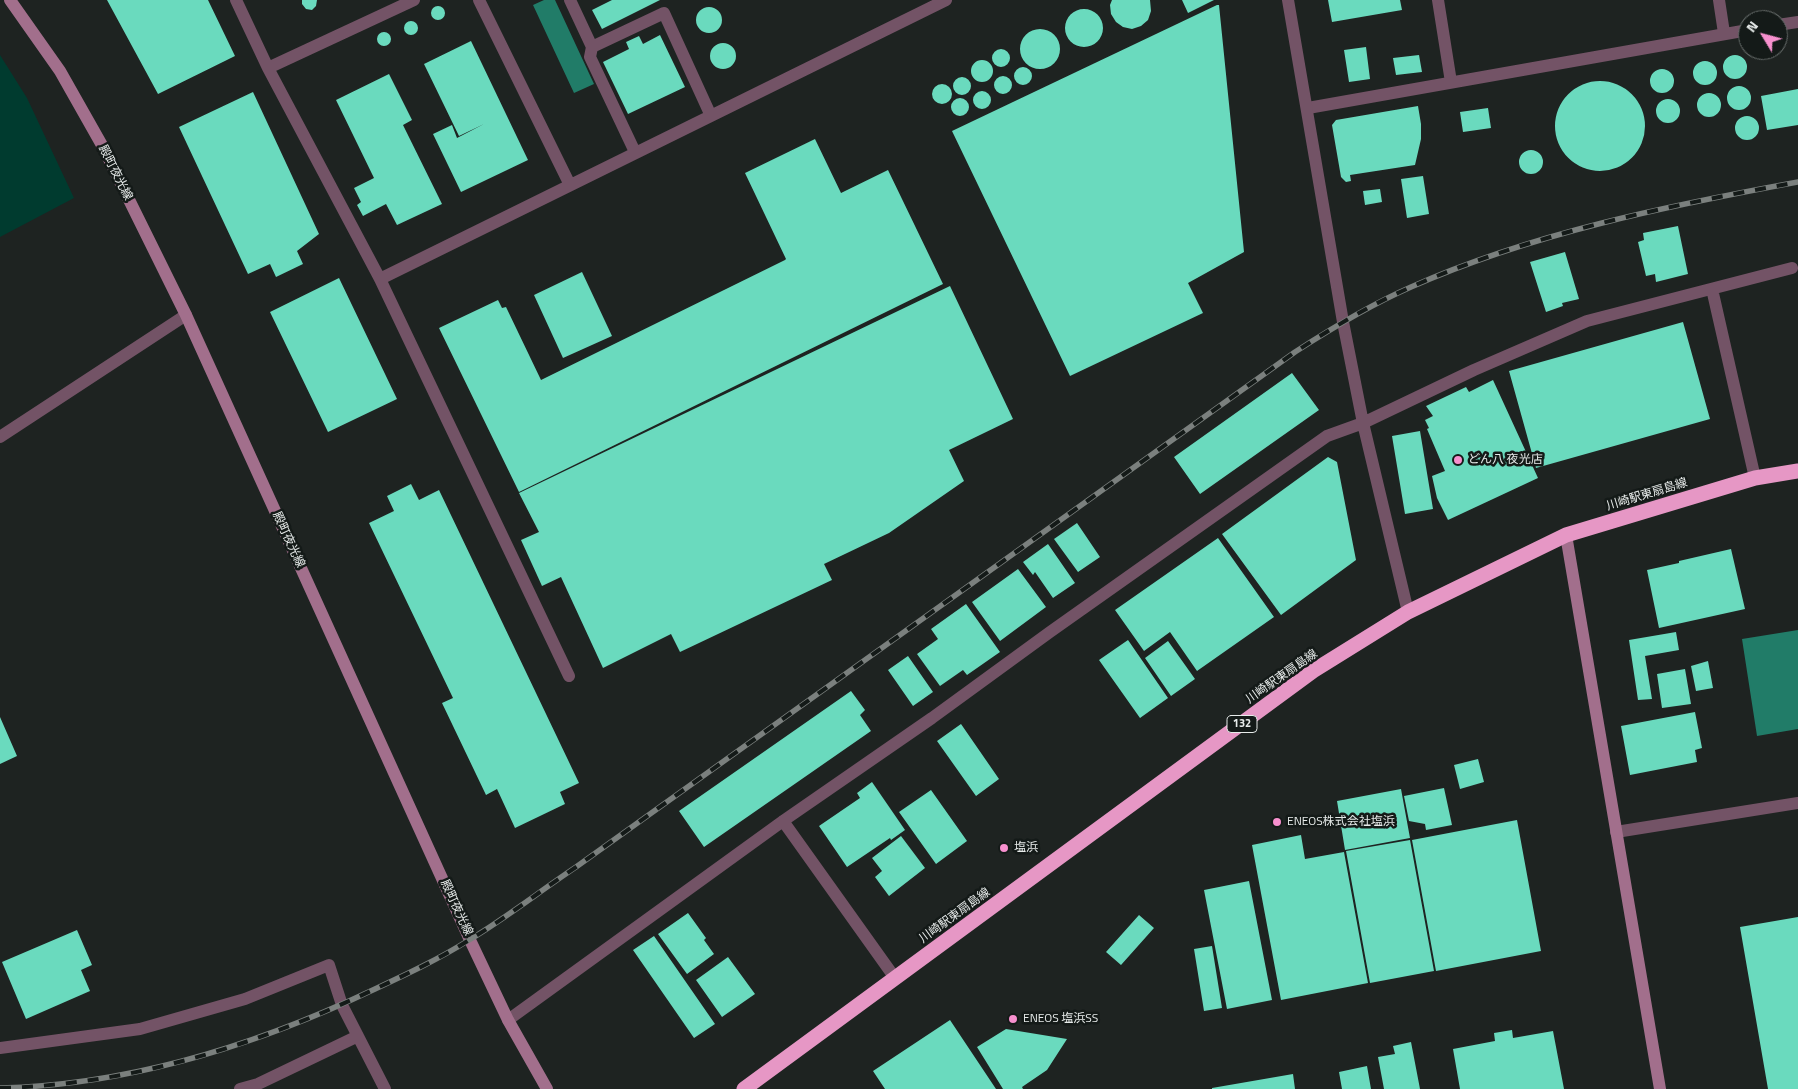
<!DOCTYPE html>
<meta charset="utf-8">
<style>
body{margin:0}
#map{position:relative;width:1798px;height:1089px;overflow:hidden;background:#1e2321;font-family:"Titillium Web",sans-serif}
canvas{display:block}
.north{position:absolute;left:1738px;top:10px;width:50px;height:50px;box-sizing:border-box;background:#141a18;border:1px solid #686e6c;border-radius:50%;rotate:307deg;font-size:14px;font-weight:700;line-height:20px;text-align:center;color:#e7ebea}
.north::after{content:'';display:block;margin:auto;width:18px;height:22px;background:#f790ce;clip-path:polygon(50% 0,100% 100%,50% 72%,0 100%)}
</style>
<div id="map">
<canvas width="1798" height="1089"></canvas>
<div class="north">N</div>
</div>
<script>
const ctx = document.querySelector('canvas').getContext('2d');
ctx.lineJoin = 'round';
function fillPath(path, color) {
  ctx.fillStyle = color;
  ctx.fill(path, 'evenodd');
}
function trace(path, color, width, dash) {
  ctx.strokeStyle = color;
  ctx.lineWidth = width;
  ctx.lineCap = dash ? 'butt' : 'round';
  ctx.setLineDash(dash || []);
  ctx.stroke(path);
}
function drawText(font, color, halo, rows, align = 'center') {
  ctx.font = font + ' "Titillium Web","Noto Sans JP",sans-serif';
  ctx.lineWidth = 5;
  ctx.setLineDash([]);
  ctx.textBaseline = 'middle';
  ctx.strokeStyle = halo;
  ctx.fillStyle = color;
  for (const [text, x, y, turn = 0] of rows) {
    ctx.save();
    ctx.translate(x, y);
    ctx.rotate((+turn || 0) * Math.PI / 180);
    ctx.textAlign = isNaN(turn) ? turn : align;
    if (halo) ctx.strokeText(text, 0, 0);
    ctx.fillText(text, 0, 0);
    ctx.restore();
  }
}
const green = new Path2D(`
 M0 55 27 98 74 198 0 237Z`);
const water = new Path2D(`
 M544 0H555L594 84 574 93 533 5Z
 M1798 630V729L1757 736 1742 639Z`);
const building = new Path2D(`
 M107 0H208L235 56 158 94Z
 M302 0H317L316 6 312 10 306 9 302 4Z
 M612 0H660L602 29 592 10Z
 M1112 0H1150L1151 11 1148 20 1141 26 1132 29 1123 27 1116 22 1111 14 1110 5Z
 M1182 0H1214L1188 13Z
 M1328 0H1400L1402 10 1332 22Z
 M1217 5H1219L1244 252 1188 283 1203 313 1070 376 952 131Z
 M431 13a7 7 0 1 1 14 0a7 7 0 1 1-14 0Z
 M696 20a13 13 0 1 1 26 0a13 13 0 1 1-26 0Z
 M1065 28a19 19 0 1 1 38 0a19 19 0 1 1-38 0Z
 M404 28a7 7 0 1 1 14 0a7 7 0 1 1-14 0Z
 M1020 49a20 20 0 1 1 40 0a20 20 0 1 1-40 0Z
 M377 39a7 7 0 1 1 14 0a7 7 0 1 1-14 0Z
 M660 35 685 87 628 114 603 62 629 49 626 42 639 36 643 44Z
 M471 41 528 160 461 192 433 134 452 125 457 138 484 124 459 136 424 64Z
 M710 56a13 13 0 1 1 26 0a13 13 0 1 1-26 0Z
 M1366 47 1370 79 1349 82 1344 50Z
 M992 58a9 9 0 1 1 18 0a9 9 0 1 1-18 0Z
 M1419 55 1422 72 1396 75 1393 58Z
 M1723 67a12 12 0 1 1 24 0a12 12 0 1 1-24 0Z
 M971 71a11 11 0 1 1 22 0a11 11 0 1 1-22 0Z
 M1693 73a12 12 0 1 1 24 0a12 12 0 1 1-24 0Z
 M1014 76a9 9 0 1 1 18 0a9 9 0 1 1-18 0Z
 M1650 81a12 12 0 1 1 24 0a12 12 0 1 1-24 0Z
 M389 74 412 120 403 125 442 204 397 225 386 204 363 216 357 205 361 202 354 188 374 178 336 100Z
 M994 85a9 9 0 1 1 18 0a9 9 0 1 1-18 0Z
 M953 86a9 9 0 1 1 18 0a9 9 0 1 1-18 0Z
 M1555 126a45 45 0 1 1 90 0a45 45 0 1 1-90 0Z
 M932 94a10 10 0 1 1 20 0a10 10 0 1 1-20 0Z
 M1727 98a12 12 0 1 1 24 0a12 12 0 1 1-24 0Z
 M1798 89V125L1767 130 1761 96Z
 M973 100a9 9 0 1 1 18 0a9 9 0 1 1-18 0Z
 M253 92 319 234 297 251 303 264 276 277 270 264 248 274 179 127Z
 M1697 105a12 12 0 1 1 24 0a12 12 0 1 1-24 0Z
 M951 107a9 9 0 1 1 18 0a9 9 0 1 1-18 0Z
 M1656 111a12 12 0 1 1 24 0a12 12 0 1 1-24 0Z
 M1418 106 1421 124V139L1415 165 1350 175 1351 181 1346 182 1341 177 1332 125 1336 120Z
 M1488 108 1491 128 1463 132 1460 112Z
 M1735 128a12 12 0 1 1 24 0a12 12 0 1 1-24 0Z
 M815 139 841 193 888 170 943 284 519 492 439 328 498 300 502 308 506 307 541 380 785 260 786 259 745 173Z
 M1519 162a12 12 0 1 1 24 0a12 12 0 1 1-24 0Z
 M1423 176 1429 214 1407 218 1401 179Z
 M1380 189 1382 202 1365 205 1363 191Z
 M1678 226 1688 274 1656 282 1655 274 1646 276 1638 242 1644 240 1643 233Z
 M1565 252 1579 299 1562 303 1563 306 1546 312 1530 262Z
 M582 272 612 336 563 358 534 295Z
 M339 278 397 399 328 432 270 312Z
 M950 286 1013 419 949 450 964 481 889 533 824 564 832 580 680 652 671 634 603 668 561 577 542 586 521 540 539 532 519 493Z
 M1683 322 1710 419 1536 468 1509 371Z
 M1292 373 1319 410 1200 494 1174 457Z
 M1493 380 1538 478 1448 520 1437 498 1432 476 1445 471 1427 429 1429 428 1425 420 1433 416 1426 406 1466 387 1469 392Z
 M1420 431 1433 509 1405 514 1392 436Z
 M1328 457 1337 462 1356 560 1281 615 1222 534Z
 M411 484 419 500 439 490 579 783 560 792 565 804 515 828 497 789 486 795 442 703 453 698 369 523 394 511 387 496Z
 M1077 523 1100 557 1078 572 1054 539Z
 M1218 538 1274 617 1197 671 1170 632 1144 651 1115 610Z
 M1048 544 1075 583 1053 598 1035 572 1033 575 1023 562Z
 M1731 549 1745 609 1659 628 1647 570 1679 563V561Z
 M1018 569 1046 607 1000 641 972 602Z
 M966 604 1000 652 967 675 963 670 940 686 917 654 938 639 931 629Z
 M1676 632 1679 650 1645 656 1652 699 1638 700 1629 640Z
 M1128 640 1168 698 1140 718 1099 660Z
 M1168 641 1195 679 1171 696 1145 658Z
 M908 656 933 692 913 706 888 670Z
 M1708 661 1713 688 1696 691 1691 666Z
 M1685 669 1691 704 1662 708 1657 674Z
 M851 691 865 710 860 715 871 731 704 847 679 811Z
 M1695 712 1702 748 1695 750 1697 762 1630 775 1621 726Z
 M0 717 17 756 0 764Z
 M961 724 999 779 976 796 937 741Z
 M1478 759 1484 782 1460 789 1454 765Z
 M872 782 905 830 891 840 890 838 847 867 819 826 860 798 857 793Z
 M1444 788 1452 825 1426 830 1425 824 1409 821 1404 796Z
 M1401 789 1410 838 1345 850 1337 801Z
 M931 790 967 841 936 864 899 812Z
 M1517 820 1541 951 1436 971 1412 840Z
 M1301 835 1305 859 1344 852 1368 983 1281 1000 1252 845Z
 M901 836 925 868 889 896 875 877 882 871 872 858Z
 M1410 840 1434 971 1370 983 1346 851Z
 M1249 881 1272 1000 1227 1009 1204 890Z
 M688 913 706 938 704 940 714 954 687 974 658 934Z
 M1139 915 1154 928 1121 965 1106 952Z
 M1798 917V1089H1768L1740 927Z
 M77 930 92 965 81 970 90 991 26 1019 2 962Z
 M654 936 715 1024 694 1038 633 950Z
 M1212 946 1222 1008 1204 1011 1194 949Z
 M728 957 755 994 722 1017 696 980Z
 M950 1020 996 1089H885L873 1071Z
 M1006 1029 1067 1039 1047 1070 1022 1087 1023 1089H1003L977 1047Z
 M1512 1030 1513 1038 1553 1031 1564 1089H1460L1453 1049 1495 1041 1494 1033Z
 M1411 1042 1420 1089H1384L1378 1057 1395 1054 1393 1046Z
 M1367 1066 1371 1089H1342L1339 1072Z
 M1293 1074 1295 1089H1212V1088Z`);
const lane = new Path2D(`
 M236 0 268 68 380 279 569 676
 M479 0 570 185
 M570 0 592 47
 M1438 0 1451 82
 M1719 0 1724 33
 M1778 25 1798 22
 M268 68 414 0
 M1308 108 1748 30
 M635 152 590 57 592 47 664 13 711 116
 M380 279 946 0
 M1616 832 1798 803`);
const street = new Path2D(`
 M1288 0 1343 322 1363 423 1408 612
 M1712 289 1755 478
 M0 437 186 315
 M783 821 895 978
 M508 1020 783 821 932 718 1050 632 1327 436 1363 423 1474 370 1587 321 1792 268
 M0 1048 140 1029 245 999 329 965 342 1005 385 1089
 M240 1089 258 1084 358 1036`);
const secondary = new Path2D(`
 M10 0 60 71 103 147 186 315 470 940 508 1020 547 1089
 M1566 535 1660 1089`);
const highway = new Path2D(`
 M744 1089 1313 671 1408 612 1566 535 1755 478 1798 471`);
const rail = new Path2D(`
 M0 1088C131 1085 257 1045 375 989 407 974 439 959 469 940 506 918 540 891 576 867L1295 352C1332 328 1370 305 1411 287 1533 233 1667 206 1798 182`);
const markers = [
 [1458,460,5,"#f790ce"],
 [1277,822,5,"#f790ce"],
 [1004,848,5,"#f790ce"],
 [1013,1019,5,"#f790ce"]
];
const shields = [
 [1242,724,30]
];
const shieldNames = [
 ["132",1242,724]
];
const streetNames = [
 ["殿町夜光線",115,173,63],
 ["川崎駅東扇島線",1647,495,-17],
 ["殿町夜光線",288,540,65],
 ["川崎駅東扇島線",1282,677,-35],
 ["殿町夜光線",456,908,65],
 ["川崎駅東扇島線",955,916,-36]
];
const poiNames = [
 ["どん八 夜光店",1468,460],
 ["ENEOS株式会社塩浜",1287,822],
 ["塩浜",1014,848],
 ["ENEOS 塩浜SS",1023,1019]
];
fillPath(green, '#003b2f');
fillPath(water, '#217c68');
fillPath(building, '#6adabe');
trace(lane, '#735366', 12);
trace(street, '#735366', 12);
trace(secondary, '#a26f8c', 12);
trace(highway, '#e697c5', 15);
trace(rail, '#7b807e', 5.5);
trace(rail, '#141a18', 4, [11]);
for (const [x, y, r, color] of markers) {
  const dot = new Path2D();
  dot.arc(x, y, r, 0, 2 * Math.PI);
  ctx.fillStyle = color;
  ctx.fill(dot);
  trace(dot, '#141a18', 2);
}
for (const [x, y, w] of shields) {
  const box = new Path2D();
  box.roundRect(x - w / 2, y - 8.5, w, 17, 4);
  ctx.fillStyle = '#141a18';
  ctx.fill(box);
  trace(box, '#e7ebea', 1);
}
drawText('bold 11px', '#e7ebea', null, shieldNames);
drawText('12px', '#e7ebea', '#141a18', streetNames);
drawText('12px', '#e7ebea', '#141a18', poiNames, 'left');
</script>
